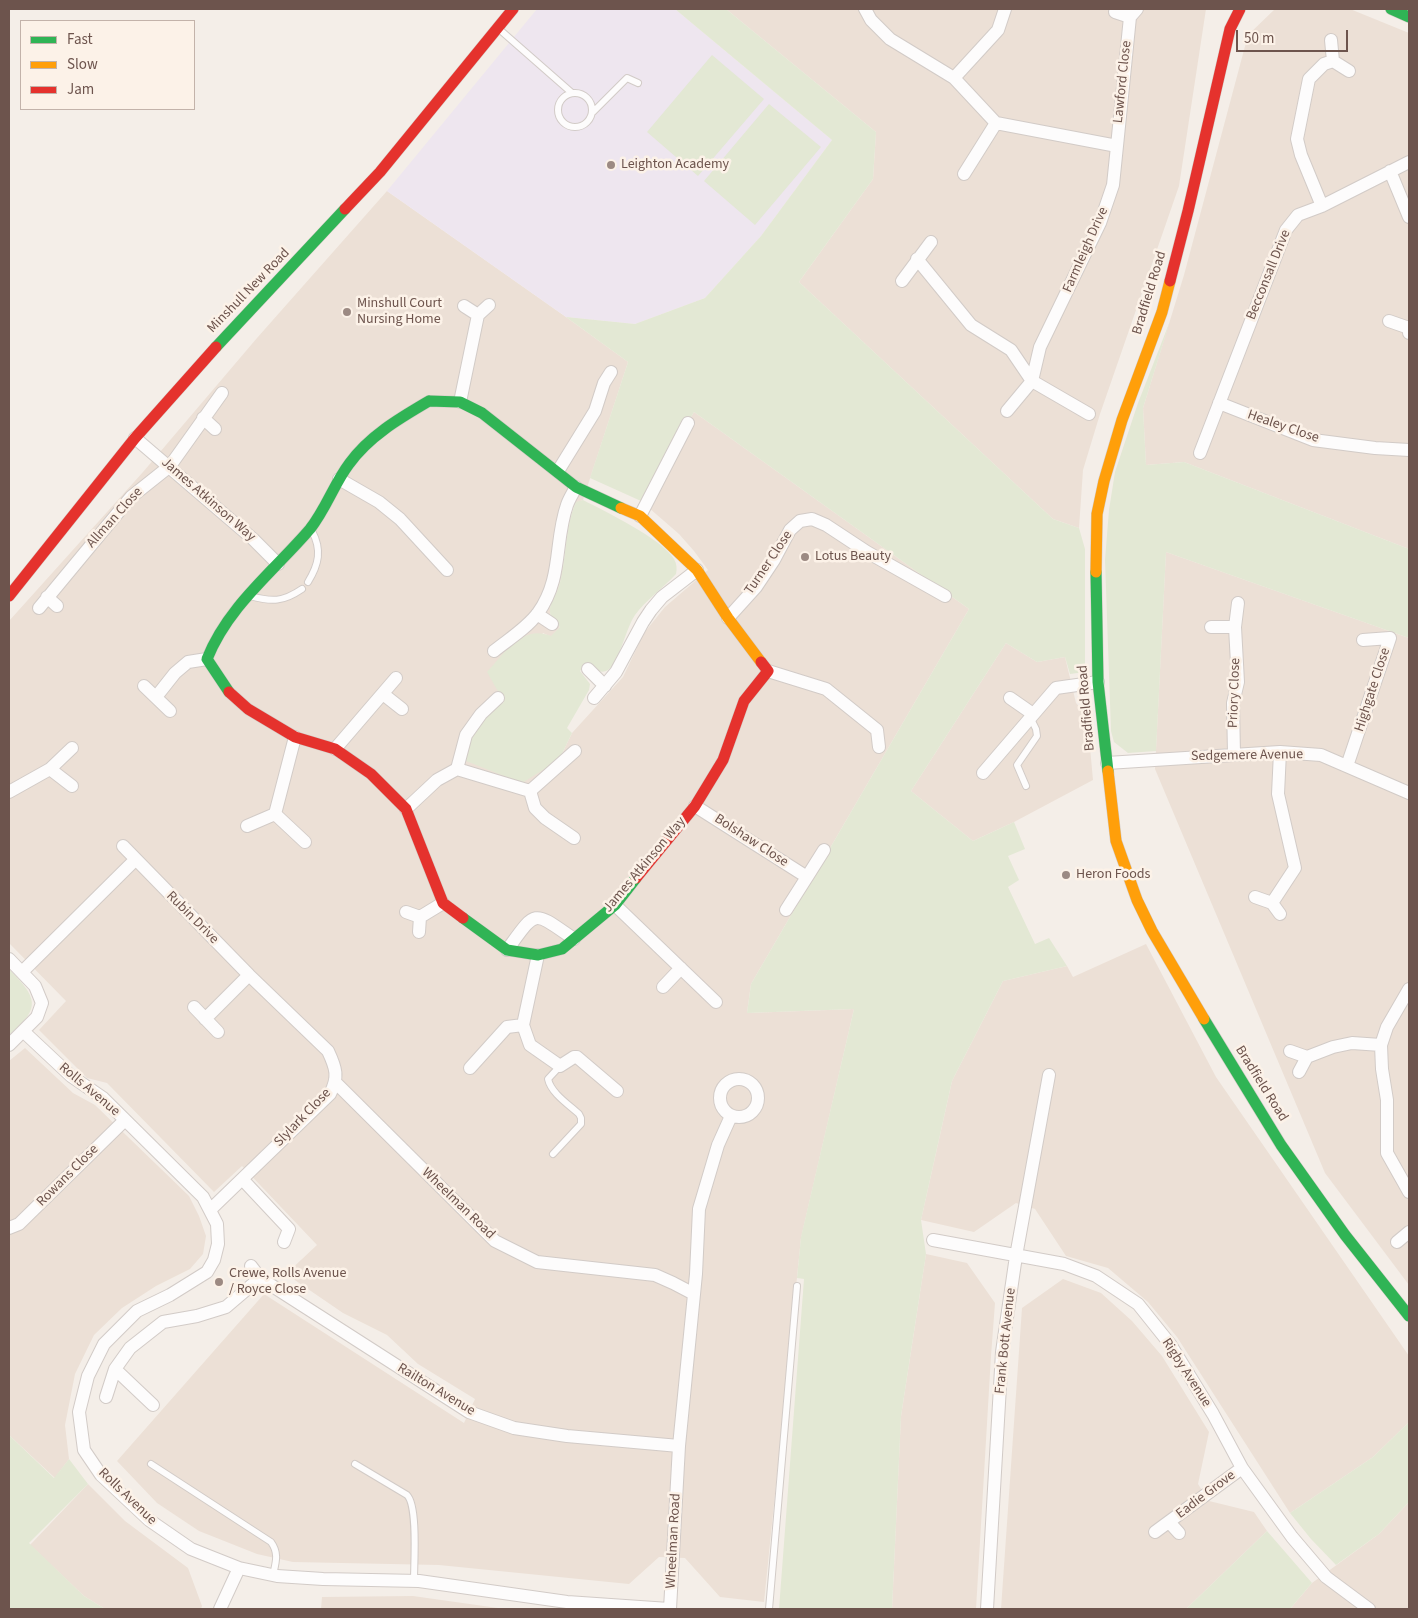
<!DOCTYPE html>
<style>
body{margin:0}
#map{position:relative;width:1418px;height:1618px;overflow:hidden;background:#f4eee8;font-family:"Source Sans 3",sans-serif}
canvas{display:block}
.frame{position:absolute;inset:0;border:10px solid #6d544d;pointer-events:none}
.legend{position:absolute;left:20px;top:20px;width:175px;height:90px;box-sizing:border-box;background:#fcf2e8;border:1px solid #c3b3aa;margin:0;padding:6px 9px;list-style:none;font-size:15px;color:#6d544d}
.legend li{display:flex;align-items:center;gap:10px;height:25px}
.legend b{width:25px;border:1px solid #c3b3aa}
.scale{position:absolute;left:1236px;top:30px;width:112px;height:22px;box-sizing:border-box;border:2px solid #6d544d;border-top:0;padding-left:6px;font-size:15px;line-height:18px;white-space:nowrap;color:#6d544d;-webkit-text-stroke:4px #fcf2e8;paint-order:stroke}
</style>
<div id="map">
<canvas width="1418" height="1618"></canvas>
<div class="frame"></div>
<ul class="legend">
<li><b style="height:6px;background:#30b455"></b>Fast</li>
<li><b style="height:6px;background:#ff9f0a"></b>Slow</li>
<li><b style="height:6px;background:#e5322d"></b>Jam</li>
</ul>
<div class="scale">50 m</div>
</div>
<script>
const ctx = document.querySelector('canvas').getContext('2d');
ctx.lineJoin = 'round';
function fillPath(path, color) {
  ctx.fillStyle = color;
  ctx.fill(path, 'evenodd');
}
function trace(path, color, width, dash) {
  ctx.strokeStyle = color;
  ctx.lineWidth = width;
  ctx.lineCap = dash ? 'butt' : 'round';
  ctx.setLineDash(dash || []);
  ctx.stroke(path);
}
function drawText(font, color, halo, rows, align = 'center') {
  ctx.font = font + ' "Source Sans 3",sans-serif';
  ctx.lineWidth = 5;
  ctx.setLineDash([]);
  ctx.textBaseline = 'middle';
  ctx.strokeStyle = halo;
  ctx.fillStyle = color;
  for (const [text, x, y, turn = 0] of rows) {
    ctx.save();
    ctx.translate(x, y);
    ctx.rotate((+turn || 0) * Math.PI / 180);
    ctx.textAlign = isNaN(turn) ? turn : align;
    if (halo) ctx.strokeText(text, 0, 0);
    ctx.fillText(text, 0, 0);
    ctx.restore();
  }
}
const residential = new Path2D(`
 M726 9H1206L1179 186 1100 414 1083 470 1079 528 1053 519 799 282 873 179 876 132Z
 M1275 9H1350L1409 33V549L1184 462 1146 465 1143 408 1184 275 1248 35Z
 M387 191 566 317 628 362 583 500 576 503 572 510 564 553 563 572 558 589 550 605V614L553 621 560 627 551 637 543 633 504 702 486 714 559 760 572 733 623 677 644 633 665 607 708 570 694 551 679 534 641 501 694 412 969 609 751 984 747 1013 854 1009 801 1238 764 1602 720 1597 685 1558 659 1557 629 1584 439 1565 293 1562 257 1554 199 1531 157 1503 117 1461 264 1294 464 1423 475 1399 418 1364 387 1335 343 1313 286 1274 317 1245 242 1166 214 1192 107 1083 87 1078 39 1030 66 1001 9 943V621L143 472 257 338Z
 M1166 552 1409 638V1285L1325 1173 1155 769Z
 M1006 643 1037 662 1065 657 1076 703 1087 715 1093 780 1014 822 973 841 911 791Z
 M1146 944 1216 1077 1409 1356V1422L1373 1457 1290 1513 1177 1337 1148 1302 1108 1268 1066 1256 1035 1209 1016 1203 974 1232 921 1220 952 1081 1003 981 1067 966 1073 977Z
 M25 1048 73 1093 95 1105 189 1196 199 1216 206 1236 203 1254 190 1269 156 1286 122 1308 94 1335 75 1374 65 1425 69 1459 55 1478 9 1435V1061Z
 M926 1254 967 1263 995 1303 991 1356 976 1609H892L901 1416Z
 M1063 1279 1101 1293 1132 1321 1162 1356 1209 1432 1198 1484 1209 1501 1254 1512 1267 1531 1186 1609H1001L1022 1308Z
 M88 1484 125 1521 188 1568 202 1606 201 1609H105L84 1596 30 1545Z
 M1409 1502V1609H1290L1312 1583 1379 1534Z
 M413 1596 505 1609H321L322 1597Z`);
const education = new Path2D(`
 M537 9H675L832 140 761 236 705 298 635 324 566 317 387 191Z`);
const green = new Path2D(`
 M675 9H726L876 132 873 179 799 282 1053 519 1079 528 1085 549V672L1070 674 1065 657 1037 662 1006 643 911 791 973 841 1014 822 1025 849 1008 856 1019 880 1008 887 1035 944 1049 938 1067 966 1003 981 952 1081 921 1220 926 1254 901 1416 892 1609H779L804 1279 797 1278 801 1237 854 1009 747 1013 751 984 969 609 694 412 641 501 590 478 628 362 566 317 635 324 705 298 761 236 832 140Z
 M712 55 764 99 698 176 647 132Z
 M769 104 821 147 755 225 704 181Z
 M1170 321 1143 408 1146 465 1184 462 1409 549V638L1166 552 1156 751 1128 753 1114 742 1111 731 1105 560 1109 510 1115 472 1138 403Z
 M583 500C606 512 661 538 674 559 677 564 677 569 676 574 663 588 646 600 635 615 626 628 619 663 608 670 600 675 594 668 588 663L580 671 590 684 589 690 567 728 572 733 559 760 522 783 466 761C472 729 478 720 504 702L487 672C504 654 522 624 551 636L560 627C555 623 550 618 550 612 549 602 556 595 559 586 567 559 564 529 576 502Z
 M9 969C36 997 43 1007 9 1035Z
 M1409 1422V1502L1379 1534 1336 1565 1311 1539 1290 1513 1373 1457Z
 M9 1435 54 1478 69 1459 88 1484 29 1543 84 1596 105 1609H9Z
 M1267 1531 1312 1583 1290 1609H1186Z`);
const lane = new Path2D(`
 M499 29 572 93
 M558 110a17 17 0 1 1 34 0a17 17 0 1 1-34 0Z
 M593 112 627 78 638 83
 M308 582C319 564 322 550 312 531
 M250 596C272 602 283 602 302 589
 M1026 786 1017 765 1037 736 1036 729 1030 717
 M553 1154 581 1124V1118L579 1114C568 1104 551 1093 548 1079L560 1066
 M151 1464 271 1542C279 1553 276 1562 273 1575
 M355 1464 407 1495C418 1506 414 1563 414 1581
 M769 1609 797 1286`);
const street = new Path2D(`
 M865 9 871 20 890 39 954 78 996 123 1117 146 1113 185 1100 223 1040 347 1032 381 1007 411
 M1115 12 1130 17
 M1331 40 1333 61 1349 71
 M954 78 998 30 1005 9
 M1117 146 1130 17 1137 9
 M1390 171 1409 217
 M964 174 996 123
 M1322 206 1301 155 1297 139 1309 79 1324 64 1333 61
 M917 259 971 325 1011 350 1032 381 1089 414
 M902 281 931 242
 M464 306 478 315
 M1389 321 1409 328V333
 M460 402 478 315 489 305
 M1219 403 1313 440 1375 448 1409 450
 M203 418 215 429
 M135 438 253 539 278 564
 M1200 453 1286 230 1298 215 1322 206 1409 162
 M558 471 595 411 604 383 611 372
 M339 479 379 502 400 519 447 570
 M640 516 688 423
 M47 597 57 606
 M39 608 131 497 170 466 222 393
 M537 614 552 624
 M728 618 756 587 774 560 790 530 800 521 812 519 826 525 867 552 945 596
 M1211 627H1235
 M494 651C509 639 527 628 538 613 563 578 554 542 567 505 569 499 573 493 576 487
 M588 669 605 686
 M768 671 826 689 877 730 879 747
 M144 686 170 711
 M383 694 402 709
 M156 697 175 673 188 662 207 659
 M594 698 616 672 643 622 651 610 662 597 697 570
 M1010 698 1033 714
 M295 737 275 814 305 842
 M335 749 396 678
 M1234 754 1233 703 1238 682 1235 627 1238 603
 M1107 763 1280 752 1321 755 1409 793
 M1347 766 1390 638 1363 640
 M50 769 72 786
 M457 769 530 791 575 751
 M983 773 1056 688 1098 682
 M530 791 535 808 545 818 574 838
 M9 792 50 769 72 748
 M695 806 807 877 824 850
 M406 809 437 780 457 769 466 735 481 714 498 698
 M247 826 275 814
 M123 846 249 975 328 1051C336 1068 339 1077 330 1094L210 1210
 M1255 897 1272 903 1280 914
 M1272 903 1295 868 1278 794 1280 752
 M615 905 716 1002
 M786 910 807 877
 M406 912 420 917 443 903
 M419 932 420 917
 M507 950C537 909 532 910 574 939
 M538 955 523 1025 530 1045 560 1066 574 1057H577L617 1091
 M9 959 35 986 42 1003 37 1017 9 1045
 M22 972 135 860
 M663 987 681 968
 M1409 989 1387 1027 1381 1045 1382 1069 1387 1100V1153L1409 1192
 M194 1007 218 1032
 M205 1019 249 975
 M24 1032 71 1076 103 1098 203 1197 217 1224 218 1244 214 1260 207 1272 170 1295 137 1311 104 1344 88 1376 79 1412 84 1450 101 1475 149 1520 191 1549 239 1568 277 1576 323 1579 419 1581 567 1602 669 1609
 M1290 1051 1307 1057
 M470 1068 507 1027 523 1025
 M1299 1072 1307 1057 1333 1047 1352 1043 1381 1045
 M720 1098a19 19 0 1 1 38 0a19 19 0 1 1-38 0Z
 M336 1083 495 1241 537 1262 655 1275 673 1283 694 1294
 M243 1180 289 1229 284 1242
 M9 1228 19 1224 125 1120
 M933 1240 1064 1264 1096 1276 1138 1304 1170 1344 1213 1414 1242 1468 1292 1537 1326 1577 1369 1609
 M1397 1242 1409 1232
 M251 1266 260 1278 469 1412 514 1428 567 1436 679 1446
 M115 1369 153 1405
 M106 1397 115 1369 130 1348 163 1322 197 1316 226 1307 260 1278
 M1169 1522 1179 1533
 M1155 1532 1242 1468
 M220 1609 239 1568
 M670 1609 679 1446 696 1274 699 1209 718 1145 731 1116
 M987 1609 1002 1352 1016 1256 1049 1075`);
const fast = new Path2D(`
 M1391 9 1409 17
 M216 347 345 209
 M429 401 460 402 482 413 576 487 621 508
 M1096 572 1098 682 1108 771
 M229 692 207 659C228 606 274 571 310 529 326 509 334 484 349 464 369 436 400 418 429 401
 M463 918 507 950 538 955 562 949 615 905 636 878
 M1204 1019 1281 1145 1345 1235 1409 1316`);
const slow = new Path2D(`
 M621 508 640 516 697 570 728 618 761 662
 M1096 572 1097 514 1104 481 1122 420 1162 312 1170 281
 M1108 771 1116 841 1137 900 1152 931 1204 1019`);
const jam = new Path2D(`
 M345 209 380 172 513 9
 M1170 281 1188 211 1230 29 1240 9
 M9 596 135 438 216 347
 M229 692 248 709 295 737 335 749 371 774 406 809 443 903 463 918
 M636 878 695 806 723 760 744 701 768 671 761 662`);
const markers = [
 [611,165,5,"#9c8a83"],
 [347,312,5,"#9c8a83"],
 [805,557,5,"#9c8a83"],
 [1066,875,5,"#9c8a83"],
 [219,1282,5,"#9c8a83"]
];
const streetNames = [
 ["Lawford Close",1123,82,-84],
 ["Farmleigh Drive",1086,250,-66],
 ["Becconsall Drive",1269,275,-68],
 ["Minshull New Road",249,291,-46],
 ["Bradfield Road",1150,293,-73],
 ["Healey Close",1283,427,19],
 ["James Atkinson Way",208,500,41],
 ["Allman Close",115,518,-48],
 ["Turner Close",769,563,-56],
 ["Highgate Close",1373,690,-72],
 ["Priory Close",1235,693,-88],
 ["Bradfield Road",1087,708,-95],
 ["Sedgemere Avenue",1247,756,-1],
 ["Bolshaw Close",751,841,33],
 ["James Atkinson Way",645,865,-50],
 ["Rubin Drive",192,918,45],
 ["Bradfield Road",1261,1084,58],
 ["Rolls Avenue",89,1090,40],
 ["Slylark Close",303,1118,-46],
 ["Rowans Close",68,1176,-45],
 ["Wheelman Road",458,1204,44],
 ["Frank Bott Avenue",1006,1341,-84],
 ["Rigby Avenue",1186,1373,57],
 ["Railton Avenue",436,1390,31],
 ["Eadie Grove",1206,1495,-37],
 ["Rolls Avenue",127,1497,44],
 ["Wheelman Road",674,1541,-87]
];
const poiNames = [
 ["Leighton Academy",621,165],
 ["Minshull Court",357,304],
 ["Nursing Home",357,320],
 ["Lotus Beauty",815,557],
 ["Heron Foods",1076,875],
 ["Crewe, Rolls Avenue",229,1274],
 ["/ Royce Close",229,1290]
];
fillPath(residential, '#ece0d6');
fillPath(education, '#eee6ef');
fillPath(green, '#e3e8d4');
trace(lane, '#d2cbc7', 8);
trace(street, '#d2cbc7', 14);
trace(fast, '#d2cac5', 12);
trace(slow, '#d2cac5', 12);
trace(jam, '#d2cac5', 12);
trace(lane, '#fdfcfc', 6);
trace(street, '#fdfcfc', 12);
trace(fast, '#30b455', 11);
trace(slow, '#ff9f0a', 11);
trace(jam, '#e5322d', 11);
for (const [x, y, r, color] of markers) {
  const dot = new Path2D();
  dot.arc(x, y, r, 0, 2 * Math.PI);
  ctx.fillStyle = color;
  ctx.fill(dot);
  trace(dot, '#fcf2e8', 2);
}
drawText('14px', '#6d544d', '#fcf2e8', streetNames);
drawText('14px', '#6d544d', '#fcf2e8', poiNames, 'left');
</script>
